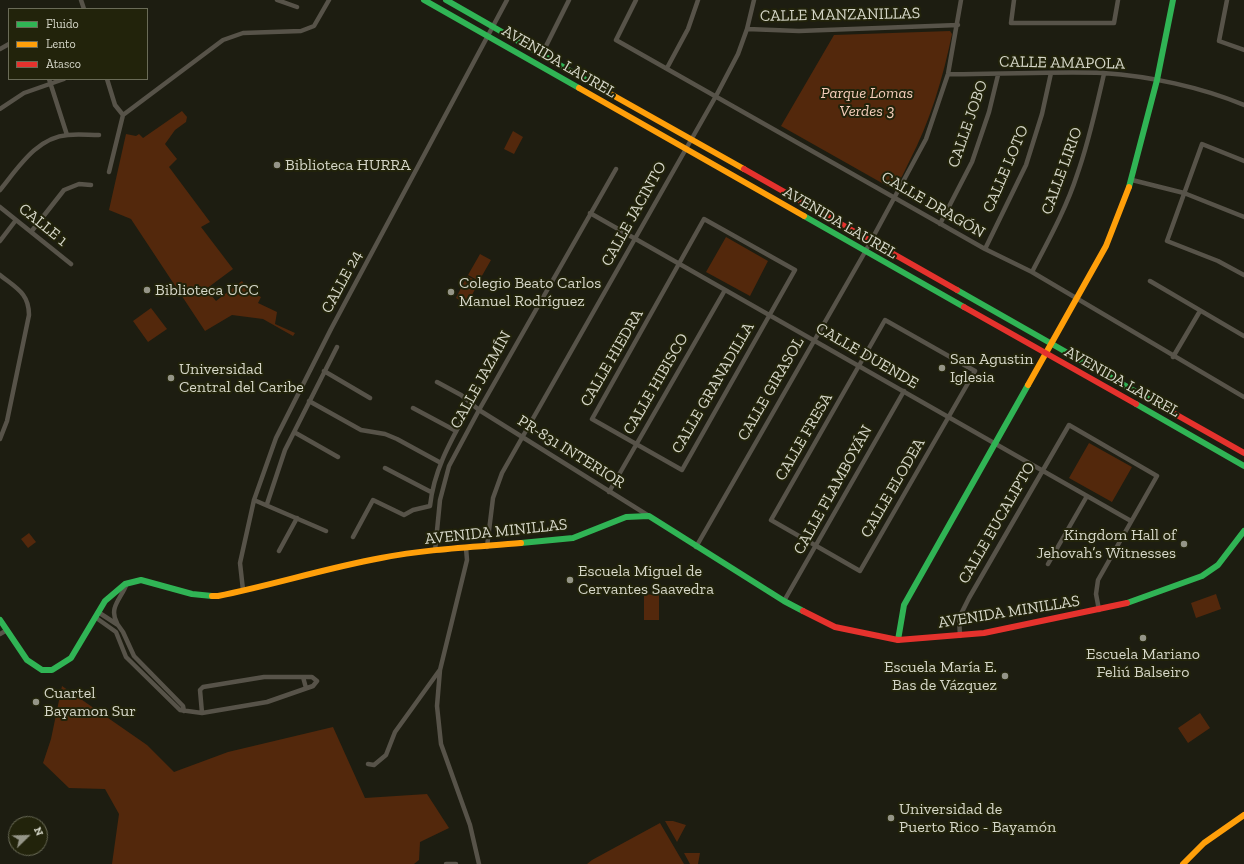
<!DOCTYPE html>
<meta charset="utf-8">
<style>
body{margin:0}
#map{position:relative;width:1244px;height:864px;overflow:hidden;background:#1d1d11;font-family:"Zilla Slab",serif}
canvas{display:block}
.legend{position:absolute;left:8px;top:8px;width:140px;height:72px;box-sizing:border-box;background:#22230b;border:1px solid #6a6b57;margin:0;padding:5px 7px;list-style:none;font-size:12px;color:#d5d6c8}
.legend li{display:flex;align-items:center;gap:8px;height:20px}
.legend b{width:20px;border:1px solid #6a6b57}
.north{position:absolute;left:8px;top:816px;width:40px;height:40px;box-sizing:border-box;background:#22230b;border:1px solid #6a6b57;border-radius:50%;rotate:67deg;font-size:11px;font-weight:700;line-height:16px;text-align:center;color:#d5d6c8}
.north::after{content:'';display:block;margin:auto;width:14px;height:18px;background:#959588;clip-path:polygon(50% 0,100% 100%,50% 72%,0 100%)}
</style>
<div id="map">
<canvas width="1244" height="864"></canvas>
<ul class="legend">
<li><b style="height:5px;background:#30b455"></b>Fluido</li>
<li><b style="height:5px;background:#ff9f0a"></b>Lento</li>
<li><b style="height:5px;background:#e5322d"></b>Atasco</li>
</ul>
<div class="north">N</div>
</div>
<script>
const ctx = document.querySelector('canvas').getContext('2d');
ctx.lineJoin = 'round';
function fillPath(path, color) {
  ctx.fillStyle = color;
  ctx.fill(path, 'evenodd');
}
function trace(path, color, width, dash) {
  ctx.strokeStyle = color;
  ctx.lineWidth = width;
  ctx.lineCap = dash ? 'butt' : 'round';
  ctx.setLineDash(dash || []);
  ctx.stroke(path);
}
function drawText(font, color, halo, rows, align = 'center') {
  ctx.font = font + ' "Zilla Slab",serif';
  ctx.lineWidth = 4;
  ctx.setLineDash([]);
  ctx.textBaseline = 'middle';
  ctx.strokeStyle = halo;
  ctx.fillStyle = color;
  for (const [text, x, y, turn = 0] of rows) {
    ctx.save();
    ctx.translate(x, y);
    ctx.rotate((+turn || 0) * Math.PI / 180);
    ctx.textAlign = isNaN(turn) ? turn : align;
    if (halo) ctx.strokeText(text, 0, 0);
    ctx.fillText(text, 0, 0);
    ctx.restore();
  }
}
const green = new Path2D(`
 M950 31 952 34C943 78 930 122 909 162 905 170 901 180 895 187H889L781 126 834 35Z
 M182 111 187 117 186 122 175 130 165 144 177 159 169 167 210 222 201 227 233 269 206 289 216 301 242 281 249 291 261 297 258 303 277 312 275 324 295 333 293 336 263 319 232 315 205 331 131 219 109 210 126 134 136 136 139 134 143 138Z
 M513 131 523 137 514 154 504 149Z
 M726 237 768 261 750 296 706 272Z
 M480 254 491 260 479 281 468 275Z
 M467 276 479 282 467 304 456 298Z
 M151 308 167 329 148 342 133 321Z
 M1089 443 1132 467 1112 502 1069 478Z
 M29 533 36 542 28 548 21 539Z
 M644 594 659 595V620H644Z
 M1216 594 1221 609 1196 618 1191 603Z
 M62 686 147 745 174 772 228 752 333 727 365 798 427 794 449 828 420 842 419 860 414 864H112L119 814 105 789 69 788 43 763 51 739Z
 M1200 713 1210 728 1188 743 1178 728Z
 M665 821H673L686 825 677 842Z
 M660 823 684 864H587L592 860Z
 M684 853H700L698 864H690Z`);
const street = new Path2D(`
 M81 0 84 9
 M277 0 297 7
 M636 0 616 40 985 249 1032 272 1244 397
 M1014 0 1011 23H1114L1118 0
 M1227 0 1219 41 1244 50
 M747 29 799 31 958 25
 M0 49 9 44
 M542 54 569 0
 M667 68 688 29 698 0
 M948 74C999 75 1051 71 1103 73 1149 76 1201 87 1244 105
 M49 79 67 135
 M107 79 115 105 123 115 109 172
 M0 109 24 93 64 79
 M123 115 223 40 243 33 301 31 314 26 329 0
 M1244 161 1202 144 1167 241 1218 261 1244 275
 M1132 180 1184 193 1244 217
 M0 190C18 168 37 137 68 135 78 134 88 135 99 135
 M0 207 71 264
 M590 213 1131 521
 M704 219 795 270 682 470 592 419Z
 M940 224 972 162 989 112 998 75
 M31 232 64 190 79 184 91 185
 M0 241 16 220
 M985 249 1026 165 1042 114 1051 73
 M1032 272C1048 241 1066 209 1077 175 1089 142 1096 108 1104 74
 M0 275C16 288 29 293 29 315L7 421 0 439
 M1150 281 1244 336
 M885 320 975 371 860 571 771 520Z
 M1173 357 1200 311
 M324 371 370 398
 M437 382 461 395 479 410 649 516
 M309 401 361 430 385 434 397 439 441 463
 M413 408 456 431
 M294 432 338 457
 M385 468 431 492
 M609 492 725 290
 M254 500 326 531
 M267 504 285 450 337 347
 M353 537 373 500 404 515 413 510 430 506C434 468 453 437 471 404
 M487 547 493 498 502 473 716 96 738 54 747 29 754 0
 M696 547 865 252 926 139 948 74 961 0
 M466 548 467 560 440 670 437 706 441 744 470 825 479 864
 M279 551 297 518
 M435 551 440 500 449 466 479 410 616 169
 M1048 564 1087 496
 M243 590 240 563 254 500 276 438 331 329 507 0
 M784 601 904 391
 M98 612 118 625 123 632 134 656 183 706 184 711
 M95 617 116 632 126 657 180 710 202 713 267 702 313 686 317 681 312 677H264L203 687 200 690 202 713
 M117 623C108 607 122 598 127 583
 M0 634 7 630
 M960 636 959 618 969 598 1069 425 1157 476 1098 580 1096 594 1099 610
 M303 677 306 688
 M368 764 374 765 386 755 395 732 439 671
 M446 864H456`);
const fast = new Path2D(`
 M424 0 579 88
 M446 0 600 88
 M1129 187 1157 80 1173 0
 M804 216 964 307
 M957 290 1168 410
 M1136 404 1244 466
 M521 543 573 538 626 517 649 516 784 601 803 611
 M1127 603 1202 576 1218 565 1244 531
 M0 620 27 660 42 670H52L71 658 105 601 125 584 141 580 192 594 212 596
 M898 640 904 605 1028 385`);
const slow = new Path2D(`
 M579 88 804 216
 M600 88 744 169
 M1028 385 1106 246 1129 187
 M212 596H218C273 585 326 568 381 558 427 549 474 547 521 543
 M1183 864 1204 843 1244 815`);
const jam = new Path2D(`
 M744 169 957 290
 M964 307 1136 404
 M1168 410 1244 453
 M803 611 835 627 898 640 984 633 1127 603`);
const markers = [
 [277,165,4,"#959588"],
 [147,290,4,"#959588"],
 [451,292,4,"#959588"],
 [942,368,4,"#959588"],
 [171,378,4,"#959588"],
 [1184,544,4,"#959588"],
 [570,580,4,"#959588"],
 [1143,638,4,"#959588"],
 [1005,676,4,"#959588"],
 [36,702,4,"#959588"],
 [891,818,4,"#959588"]
];
const streetNames = [
 ["CALLE MANZANILLAS",840,15,-1],
 ["AVENIDA LAUREL",559,62,30],
 ["CALLE AMAPOLA",1062,63,1],
 ["CALLE JOBO",968,124,-71],
 ["CALLE LOTO",1006,169,-67],
 ["CALLE LIRIO",1062,171,-70],
 ["CALLE DRAGÓN",933,205,30],
 ["CALLE JACINTO",634,214,-61],
 ["AVENIDA LAUREL",840,223,30],
 ["CALLE 1",43,225,39],
 ["CALLE 24",342,282,-62],
 ["CALLE DUENDE",867,356,30],
 ["CALLE HIEDRA",612,358,-60],
 ["CALLE JAZMÍN",481,380,-61],
 ["AVENIDA LAUREL",1122,382,29],
 ["CALLE HIBISCO",656,384,-60],
 ["CALLE GRANADILLA",713,388,-60],
 ["CALLE GIRASOL",771,389,-60],
 ["CALLE FRESA",804,437,-60],
 ["PR-831 INTERIOR",571,452,32],
 ["CALLE ELODEA",893,488,-60],
 ["CALLE FLAMBOYÁN",833,490,-61],
 ["CALLE EUCALIPTO",997,523,-60],
 ["AVENIDA MINILLAS",496,532,-6],
 ["AVENIDA MINILLAS",1009,612,-9]
];
const parkNames = [
 ["Parque Lomas",867,93],
 ["Verdes 3",867,111]
];
const poiNames = [
 ["Biblioteca HURRA",285,165],
 ["Colegio Beato Carlos",459,283],
 ["Manuel Rodríguez",459,301],
 ["Biblioteca UCC",155,290],
 ["San Agustin",950,359],
 ["Iglesia",950,377],
 ["Universidad",179,369],
 ["Central del Caribe",179,387],
 ["Kingdom Hall of",1176,535,"right"],
 ["Jehovah’s Witnesses",1176,553,"right"],
 ["Escuela Miguel de",578,571],
 ["Cervantes Saavedra",578,589],
 ["Escuela Mariano",1143,654,"center"],
 ["Feliú Balseiro",1143,672,"center"],
 ["Escuela María E.",997,667,"right"],
 ["Bas de Vázquez",997,685,"right"],
 ["Cuartel",44,693],
 ["Bayamon Sur",44,711],
 ["Universidad de",899,809],
 ["Puerto Rico - Bayamón",899,827]
];
fillPath(green, '#53280c');
trace(street, '#575349', 4.5);
trace(fast, '#30b455', 6);
trace(slow, '#ff9f0a', 6);
trace(jam, '#e5322d', 6);
for (const [x, y, r, color] of markers) {
  const dot = new Path2D();
  dot.arc(x, y, r, 0, 2 * Math.PI);
  ctx.fillStyle = color;
  ctx.fill(dot);
  trace(dot, '#22230b', 1.5);
}
drawText('16px', '#d5d6c8', '#22230b', streetNames);
drawText('italic 16px', '#f4cdba', '#22230b', parkNames);
drawText('16px', '#d5d6c8', '#22230b', poiNames, 'left');
</script>
